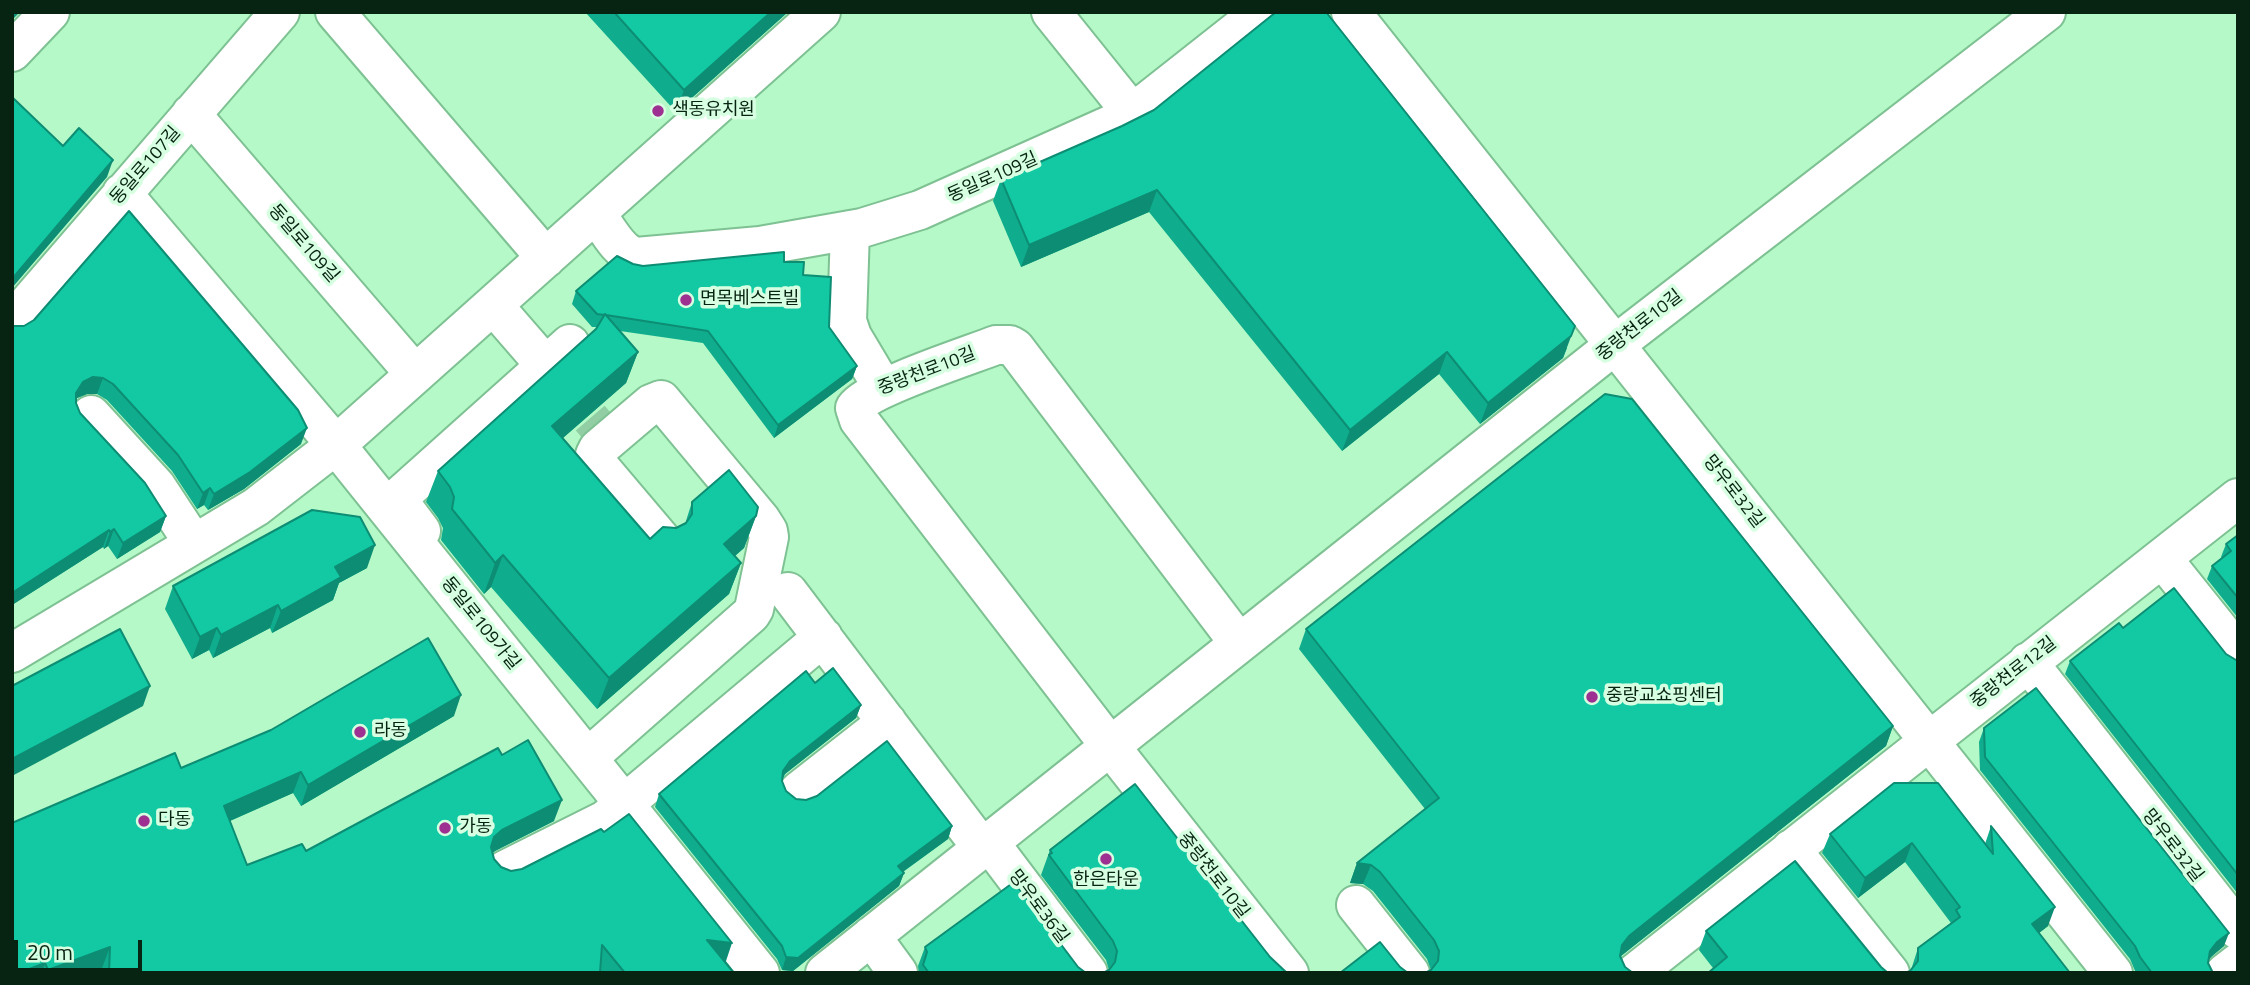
<!DOCTYPE html>
<meta charset="utf-8">
<style>
body{margin:0}
#map{position:relative;width:2250px;height:985px;overflow:hidden;background:#b4f9c7;font-family:"Titillium Web",sans-serif}
canvas{display:block}
.frame{position:absolute;inset:0;border:14px solid #072311;pointer-events:none}
.scale{position:absolute;left:14px;top:940px;width:128px;height:32px;box-sizing:border-box;border:4px solid #072311;border-top:0;padding-left:9px;font-size:21px;line-height:24px;white-space:nowrap;color:#072311;-webkit-text-stroke:5px #d7ffe1;paint-order:stroke}
</style>
<div id="map">
<canvas width="2250" height="985"></canvas>
<div class="frame"></div>
<div class="scale">20 m</div>
</div>
<script>
const ctx = document.querySelector('canvas').getContext('2d');
ctx.lineJoin = 'round';
function trace(path, color, width, dash) {
  ctx.strokeStyle = color;
  ctx.lineWidth = width;
  ctx.lineCap = dash ? 'butt' : 'round';
  ctx.setLineDash(dash || []);
  ctx.stroke(path);
}
function fillPath(path, color) {
  ctx.fillStyle = color;
  ctx.fill(path, 'evenodd');
}
function drawText(font, color, halo, rows, align = 'center') {
  ctx.font = font + ' "Titillium Web","Noto Sans KR",sans-serif';
  ctx.lineWidth = 7;
  ctx.setLineDash([]);
  ctx.textBaseline = 'middle';
  ctx.strokeStyle = halo;
  ctx.fillStyle = color;
  for (const [text, x, y, turn = 0] of rows) {
    ctx.save();
    ctx.translate(x, y);
    ctx.rotate((+turn || 0) * Math.PI / 180);
    ctx.textAlign = isNaN(turn) ? turn : align;
    if (halo) ctx.strokeText(text, 0, 0);
    ctx.fillText(text, 0, 0);
    ctx.restore();
  }
}
const minorTunnel = new Path2D(`
 M553 375 609 440`);
const minor = new Path2D(`
 M335 12 546 258
 M1051 12 1133 114
 M1351 12 2113 973
 M12 52 50 12
 M191 114 415 374
 M122 193 336 445 760 973
 M596 213C606 227 619 253 636 257L760 246 862 228 920 210 1128 117 1261 12
 M850 230 847 321 852 336 883 388
 M493 305 546 366
 M12 322 280 12
 M91 415 156 486 194 544
 M421 531 400 503V496L570 344
 M2162 558 2238 653
 M788 592 982 848
 M1239 643 1015 348 1010 345H996C968 356 868 388 855 408L859 420 1110 746 1289 973
 M12 653 256 507 336 445 821 12
 M2028 662 2238 930
 M599 748 751 614 754 609 769 537 768 531 761 520 661 400 651 404 598 449 595 455 599 466 660 538
 M799 791 887 722
 M989 842 1088 973
 M1791 849 1890 973
 M505 870 605 820 823 637
 M1356 905 1410 973
 M871 936 898 973
 M825 973 1616 344 2046 12
 M1635 973 2238 498
 M2225 973 2238 963`);
const wall = new Path2D(`
 M585 12H788L676 112Z
 M1122 126 1567 348 1563 358 1480 424 1439 374 1342 451 1149 212 1021 267 993 201 1001 179Z
 M784 262 803 275 829 327 857 366 852 379 774 438 703 343 620 331 638 352 626 383 563 438 650 539 685 524 692 502 756 516 744 548 735 556 741 563 729 594 597 709 491 587 484 594 441 540 443 528 438 518 426 502 438 471 596 329 597 327H592L572 304 576 291 633 264 643 266Z
 M12 326 301 444 244 489 208 510 204 505 197 509 172 471 107 400 97 394H87L77 398 76 403 80 413 166 516 160 532 117 559 108 546 104 549 103 547 12 605Z
 M2238 535V618L2207 579 2212 566 2222 558 2221 557 2226 544Z
 M367 568 339 583 333 600 272 633 270 628 213 658 209 650 192 659 165 609 173 586Z
 M2123 628 2226 654 2236 660H2238V894L2065 674 2070 661Z
 M1306 629 1893 726 1886 746 1621 956 1625 967 1431 970 1427 959 1373 891 1363 884 1350 883 1357 863 1425 809 1299 649Z
 M815 683 861 705 856 718 785 774 782 781 786 791 796 799 952 826 948 839 903 872 904 873 899 886 793 971 782 970 777 959 655 807 659 794Z
 M454 716 301 806 293 793 230 821 247 865 306 851 502 755 554 821 495 851 492 853 494 859 501 867 725 962 734 973H102V968L91 973H12V823L181 768Z
 M1984 728 2224 946 2212 956 2209 959 2208 963 2213 973H2136L2130 959 1980 770 1979 742Z
 M1991 826 2048 926 2039 933 1911 970 1918 948 1951 923 1905 862 1858 898 1822 853 1830 834 1985 844Z
 M1050 850 1270 957 1109 970 1106 960 1041 875Z
 M1706 931 1881 967 1713 968 1699 950Z
 M925 947 1078 967 1086 973H919L918 966Z`);
const shadedWall = new Path2D(`
 M12 12H20L12 20Z
 M771 12H788L676 112 684 90Z
 M113 160 107 177 12 288V279Z
 M1157 190 1149 212 1021 267 1029 245Z
 M1575 326 1563 358 1480 424 1488 403Z
 M638 352 626 383 541 457 552 426Z
 M1447 352 1439 374 1342 451 1350 430Z
 M857 366 852 379 774 438 778 425Z
 M93 377 103 378 97 394H87L77 398 70 409 76 393 83 382Z
 M307 428 301 444 244 489 208 510 214 494Z
 M210 488 204 505 197 509 203 493Z
 M166 516 160 532 117 559 123 543Z
 M756 516 744 548 713 575 724 544Z
 M114 529 108 546 104 549 110 532Z
 M109 530 103 547 12 605V593Z
 M375 545 367 568 339 583 333 600 272 633 281 611 335 567Z
 M503 555 491 587 484 594 495 563Z
 M741 563 729 594 597 709 609 678Z
 M278 605 270 628 213 658 221 635Z
 M217 628 209 650 192 659 200 637Z
 M150 686 143 706 12 776V759Z
 M461 695 454 716 301 806 308 785Z
 M861 705 856 718 785 774 779 784 783 771 790 761Z
 M1893 726 1886 746 1621 956 1615 964 1622 945 1629 936Z
 M301 772 293 793 216 827 224 806Z
 M562 800 554 821 495 851 486 859 494 837 502 830Z
 M952 826 948 839 894 878 898 866Z
 M1912 843 1905 862 1858 898 1865 878Z
 M1357 863 1371 865 1363 884 1350 883Z
 M904 873 899 886 793 971 782 970 786 957Z
 M2055 907 2048 926 2025 944 2032 924Z
 M2229 933 2224 946 2212 956 2205 964 2210 951 2217 942Z
 M707 940 732 943 725 964Z
 M110 947 102 968 91 973H47L48 970Z
 M45 963 42 973H19Z`);
const building = new Path2D(`
 M614 12H771L684 90Z
 M1276 12H1326L1575 326 1571 336 1488 403 1447 352 1350 430 1157 190 1029 245 1001 179 1122 126 1154 110Z
 M12 97 63 146 79 128 113 160 12 279Z
 M129 211 298 410 307 428 250 472 214 494 210 488 203 493 178 455 113 384 103 378 93 377 83 382 76 393V403L80 413 145 483 166 516 123 543 114 529 110 532 109 530 12 593V326H24L34 320Z
 M784 252V262H804L803 275 831 277 829 327 857 366 778 425 708 331 606 315 605 314 604 315 597 314 576 291 617 256 633 264 643 266Z
 M605 314 638 352 552 426 650 539 663 527 676 528 686 523 692 514V502L729 470 758 507 756 516 724 544 741 563 609 678 503 555 495 563 493 560 452 509 454 497 450 487 438 471 596 329Z
 M1605 394 1632 399 1893 726 1629 936 1622 945 1620 956 1625 967 1633 973H1425L1431 970 1438 961 1439 951 1434 940 1380 872 1371 865 1357 863 1439 798 1306 629Z
 M312 510 360 517 375 545 335 567 341 577 281 611 278 605 221 635 217 628 200 637 173 586Z
 M2238 535V598L2212 566 2231 551 2226 544Z
 M2174 588 2226 654 2236 660H2238V875L2070 661 2119 623 2123 628Z
 M120 629 150 686 12 759V686Z
 M428 638 461 695 308 785 301 772 224 806 247 865 302 844 306 851 498 748 502 755 528 740 562 800 502 830 494 837 491 847 494 859 501 867 511 871 522 869 601 829 604 832 629 814 732 943 707 940 734 973H625L602 945 600 973H109L110 947 48 970 45 963 19 973H16L12 962V823L175 753 181 768 271 730Z
 M833 668 861 705 790 761 783 771 782 781 786 791 796 799 806 800 817 796 887 741 952 826 898 866 904 873 798 958 786 957 782 946 659 794 806 671 815 683Z
 M2036 688 2229 933 2217 942 2210 951 2208 963 2213 973H2152L2140 957 2135 946 1985 757 1984 728Z
 M1894 783H1938L1993 854 1991 826 2055 907 2032 924 2070 973H1905L1910 971 1918 961V948L1960 917 1956 910 1960 907 1912 843 1865 878 1830 834Z
 M1135 784 1270 957 1287 973H1103L1109 970 1115 962 1117 951 1113 941 1049 855 1052 853 1050 850Z
 M1795 861 1881 967 1888 973H1708L1727 957 1706 931Z
 M1014 882 1078 967 1086 973H929L923 965 927 952 925 947Z
 M1380 942 1400 967 1408 973H1340Z`);
const markers = [
 [658,111,7,"#9d3091"],
 [686,300,7,"#9d3091"],
 [1592,697,7,"#9d3091"],
 [360,732,7,"#9d3091"],
 [144,821,7,"#9d3091"],
 [445,828,7,"#9d3091"],
 [1106,859,7,"#9d3091"]
];
const poiNames = [
 ["색동유치원",672,111],
 ["면목베스트빌",700,300],
 ["중랑교쇼핑센터",1606,697],
 ["라동",374,732],
 ["다동",158,821],
 ["가동",459,828],
 ["한은타운",1106,881,"center"]
];
const streetNames = [
 ["동일로107길",146,166,-49],
 ["동일로109길",993,178,-24],
 ["동일로109길",303,244,49],
 ["중랑천로10길",1640,326,-38],
 ["중랑천로10길",927,372,-21],
 ["망우로32길",1733,492,52],
 ["동일로109가길",480,624,51],
 ["중랑천로12길",2014,673,-38],
 ["망우로32길",2172,846,52],
 ["중랑천로10길",1213,876,52],
 ["망우로36길",1038,907,53]
];
trace(minorTunnel, '#91cea3', 38, [38, 19]);
trace(minor, '#7ec192', 42);
trace(minor, '#fff', 38);
fillPath(wall, '#0fad8d');
fillPath(shadedWall, '#0d8d73');
fillPath(building, '#12c9a4');
trace(building, '#0d8d73', 2);
for (const [x, y, r, color] of markers) {
  const dot = new Path2D();
  dot.arc(x, y, r, 0, 2 * Math.PI);
  ctx.fillStyle = color;
  ctx.fill(dot);
  trace(dot, '#d7ffe1', 2.5);
}
drawText('18px', '#072311', '#d7ffe1', poiNames, 'left');
drawText('18px', '#072311', '#d7ffe1', streetNames);
</script>
